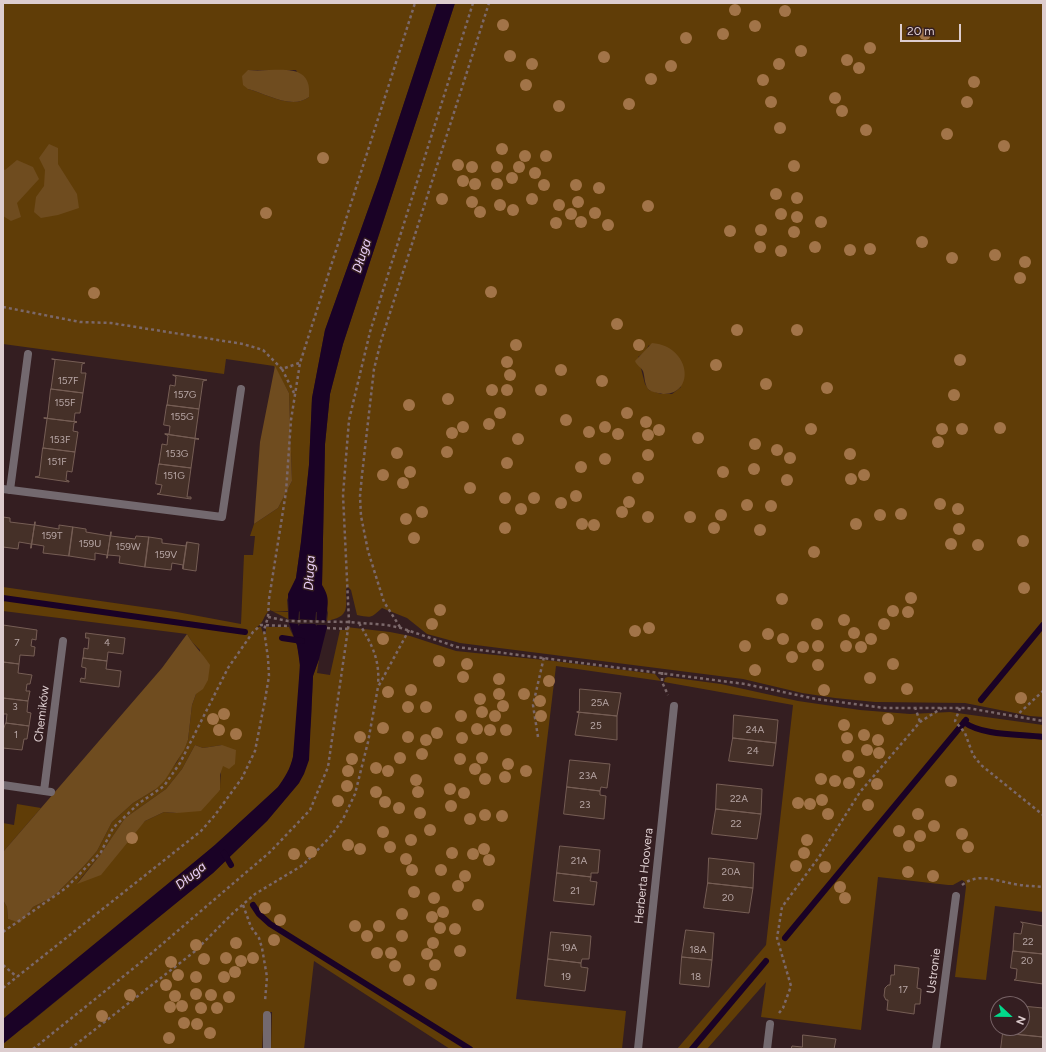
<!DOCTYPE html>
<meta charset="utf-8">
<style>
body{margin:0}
#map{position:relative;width:1046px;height:1052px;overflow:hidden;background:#341e21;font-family:Figtree,sans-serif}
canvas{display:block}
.frame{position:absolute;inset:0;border:4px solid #ddcdcf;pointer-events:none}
.north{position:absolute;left:990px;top:996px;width:40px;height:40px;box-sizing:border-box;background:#341e21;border:1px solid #786467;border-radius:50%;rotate:112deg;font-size:11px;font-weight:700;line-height:16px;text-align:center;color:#ddcdcf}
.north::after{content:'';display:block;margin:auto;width:14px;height:18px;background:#02d98b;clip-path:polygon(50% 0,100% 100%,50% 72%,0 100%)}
.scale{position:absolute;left:900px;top:24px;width:61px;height:18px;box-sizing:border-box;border:2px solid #ddcdcf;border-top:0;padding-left:5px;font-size:12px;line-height:14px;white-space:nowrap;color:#ddcdcf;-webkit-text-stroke:3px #341e21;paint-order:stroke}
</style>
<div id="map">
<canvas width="1046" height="1052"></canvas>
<div class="frame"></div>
<div class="north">N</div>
<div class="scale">20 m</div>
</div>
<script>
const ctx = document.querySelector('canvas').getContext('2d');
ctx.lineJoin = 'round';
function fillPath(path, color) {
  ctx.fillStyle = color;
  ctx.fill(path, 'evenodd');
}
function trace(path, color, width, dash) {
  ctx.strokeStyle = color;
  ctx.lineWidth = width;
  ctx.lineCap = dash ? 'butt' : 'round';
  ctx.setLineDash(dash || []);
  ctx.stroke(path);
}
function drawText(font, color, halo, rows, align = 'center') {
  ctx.font = font + ' Figtree,sans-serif';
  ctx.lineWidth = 3;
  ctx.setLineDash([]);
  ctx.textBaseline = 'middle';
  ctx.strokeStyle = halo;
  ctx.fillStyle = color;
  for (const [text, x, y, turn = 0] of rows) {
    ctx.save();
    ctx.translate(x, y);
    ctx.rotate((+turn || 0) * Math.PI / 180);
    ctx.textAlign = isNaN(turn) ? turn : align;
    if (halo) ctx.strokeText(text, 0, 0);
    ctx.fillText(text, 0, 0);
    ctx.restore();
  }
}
const green = new Path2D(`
 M3 3H437L379 179 325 330 312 398 309 465 301 542 296 578 287 600 288 611H271L288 612V619L270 610C263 615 264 623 257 627H261L263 633 266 634V627H289C293 636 298 645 299 655 302 676 297 751 290 769 281 790 252 811 236 826 161 894 81 955 3 1019V900L7 907 8 919 20 922 33 907 53 897 84 866 97 851 112 822 133 803 156 789 177 762 188 740 192 705 196 694 200 650 192 642 187 634 3 611V587L177 612 241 624 244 555H253L255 536H250L254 524 278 508 292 481 289 393 274 366 226 359 224 374 3 344ZM248 70H296L309 97C292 110 267 94 248 89ZM195 745 203 748 222 745C223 760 220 775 220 790L177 813 164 812 145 821 77 883 100 855 125 818 166 789 182 769Z
 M455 3H1043V717L1030 716 965 703 875 702 835 698 802 693 743 679 460 643 427 634 407 618 382 608C371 618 372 618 357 615L351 590 348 587 346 589C346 609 350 616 327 621L328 613 322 585 325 444 330 394 343 344ZM649 345 681 387 672 394H661L649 390 645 384 638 357 645 352Z
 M346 627 390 632 410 636 456 651 554 661 655 674 661 681 556 666 516 999 626 1011 622 1049H450L314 961 304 1049H271L272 1012H264L262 1049H3V1033L27 1025 213 873 267 821 299 783 308 745 311 722 313 676 319 659 317 673 330 675 340 630H345Z
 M668 677 721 684 798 701 860 710 910 714 950 712 1043 725V912L995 906 986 980 955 977 966 887 965 882 962 880 953 885H948L878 877 861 1030 761 1017 766 982 707 1049H677L766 945 793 705 664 682 665 678Z
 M17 804 41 808 3 852V823L14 825Z`);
const forest = new Path2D(`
 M248 70C274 73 313 59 309 97 292 110 267 94 248 89L243 85 242 76Z
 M49 144 58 148V164L77 194 79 208 58 215 41 218 34 212 36 197 44 186 45 170 39 158Z
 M17 160 33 167 39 179 17 203 21 217 11 221 3 216V169L5 170Z
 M652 343C691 346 696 395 663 394 658 393 651 392 648 389 644 383 645 377 643 371 641 367 637 366 635 361Z
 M275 366 289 393 292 481 278 508 254 524 260 442Z
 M187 634C193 645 203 654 210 665L208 680 203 689 196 694 192 705 188 740 184 750 165 780 156 789 133 803 112 822 97 851 84 866 53 897 33 907 20 923 8 919 7 907 3 900V852L162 668Z
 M195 745 203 748 222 745 236 750 235 764 229 769 223 766 220 775V790L201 811 177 813 164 812 145 821 101 875 77 884 100 855 125 818 166 789 182 769Z`);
const water = new Path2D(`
 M437 3H455L343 344 330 394 325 444 322 585C331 599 327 605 326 621L317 620V612H316L315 620 300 619V612L299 611 298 620 289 619 288 594 296 578 301 542 309 465 312 398 325 330 379 179Z
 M289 623 298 624V626L300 624H315L317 626V625H326L327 627 319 659 313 676 309 760 304 774 299 783 267 821 213 873 3 1044V1019L215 845 278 787C285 777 290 769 293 757L300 665 297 645Z`);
const stream = new Path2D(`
 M3 598 245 632
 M282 638 302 641
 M981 700 1043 625
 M964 722C982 736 1020 734 1043 737
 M224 853 231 865
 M253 905 259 914 270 924 470 1049
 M785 938 966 720
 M692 1049 766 961`);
const building = new Path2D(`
 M52 359 85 363 82 364 81 373H86L83 393 51 389 55 360Z
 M173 375 207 380 203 381 199 409 167 405 170 385 175 386 176 377Z
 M51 389 83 393 80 413H75L74 421 77 422 44 418H47Z
 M167 405 199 409 195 438 199 439 165 434H169L170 426 164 425Z
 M44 418 77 422 74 423 73 431 78 432 75 452 43 448 47 419Z
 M165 434 199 439H195L191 468 159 464 162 444 167 445 168 436Z
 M43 448 75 452 72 472 67 471 66 480 69 481V482L35 477 39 476Z
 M159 464 191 468 187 497H191V499L157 494 160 493 162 485 156 484Z
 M3 517 10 518V522L34 525 35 522 31 548V544L19 542 18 549 3 547Z
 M35 522V525L59 529V525L73 527 69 556 43 553 44 546 32 544 31 548Z
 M73 527 86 529V532L110 536 111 532 107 558V555L95 553V560L69 556Z
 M111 532V536L135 539 136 536 149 537 145 567 119 563 120 556 108 555 107 558Z
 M149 537 162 539V543L186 546 187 542 183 569V565L172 563 171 570 145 567Z
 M187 542 199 544 196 571 183 569Z
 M3 625 37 630 36 640 32 639 31 646 35 647 34 656 20 655 19 664 3 662Z
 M86 633 125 638 123 654 108 652 107 661 83 658 84 648 88 649 89 638H86Z
 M83 658 107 661 106 669 121 671 119 687 80 682 81 678 85 679 86 668 82 667Z
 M3 662 19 664 18 673 32 675 30 684H27L26 691H30L28 701 3 698Z
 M580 689 621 693 617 716 577 712 579 711Z
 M3 698 28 701 27 712 31 713 29 726 6 723 7 714H3Z
 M577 712 617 716V740L575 735 579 713Z
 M734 715 778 720 776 743 733 738Z
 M6 723 29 726 27 739H24L22 750 3 748V731Z
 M733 738 776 743 773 766 729 761Z
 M570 760 610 764 607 788 601 787 600 791 567 787Z
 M717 784 762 789 761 814 716 809Z
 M567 787 600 791V795L606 796 604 819 564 814Z
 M716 809 761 814 757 839 712 834Z
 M560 846 600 850 598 873H591V877L557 873Z
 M709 858 754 863 753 888 708 883Z
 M557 873 591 877 590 881 597 882 594 905 554 901Z
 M708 883 753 888 749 913 704 908Z
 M1021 922 1043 926V954L1013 951 1014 933 1021 934 1023 924Z
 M686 930 714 933 712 960 682 957Z
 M551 932 591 936 589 959H582L581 963 548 959Z
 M1013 951 1043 954V984L1014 980 1016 979 1017 969 1011 968Z
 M682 957 712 960 709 987 680 984Z
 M548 959 581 963V967L588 968 585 991 545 986Z
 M895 965 919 968 917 988 921 989V991L920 1004H915L914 1014 887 1010 888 1000H886L884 996 885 988 888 985H890L891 975H894Z
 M1022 1006 1043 1008V1037L1003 1033V1028H1022Z
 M1003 1033 1043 1037V1049H1001Z
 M803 1035 836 1039 834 1049H791L792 1046 802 1047Z`);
const path = new Path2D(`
 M3 307 80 322 111 323 243 344 263 350 282 369 299 363
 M282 369 294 393
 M268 617 288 621 349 622 387 625 401 628 457 647 745 684 816 699 885 708H967L1043 721
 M359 623C372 645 380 659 378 685
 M400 627 384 602 368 551 361 516 360 496 362 475 374 369 381 341 489 3
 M327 628 348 629
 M662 672V682L668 695
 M915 707 920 722
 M960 708 955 721 965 733 973 755 981 765 1043 815
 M1015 717 1043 691
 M538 737 533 705 544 657
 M962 885C979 872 996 881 1014 884 1024 886 1033 886 1043 887
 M243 905 251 927 259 938 262 948 267 977 265 1001
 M3 932 66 888 101 852 113 828 138 804 164 786 180 763 228 668 253 632 261 625 288 626
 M3 965 17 977
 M3 988 201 831 215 815 242 778 255 751 265 700 269 676 268 658 264 630 268 617 269 599 286 492 291 420 300 363 415 3
 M779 1013 783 1008 791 986 777 938 782 907 819 857 860 792 920 722 942 708
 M33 1049 140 963 270 852 310 810 328 767 349 622 343 495 349 420 370 332 473 3
 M70 1049 194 952 233 913 255 894 303 865 331 836 343 819 355 794 368 742 378 687 409 630`);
const lane = new Path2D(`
 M10 490 28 354
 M267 1049V1015
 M767 1049 770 1024`);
const street = new Path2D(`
 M3 489 222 517 241 389
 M3 785 51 792
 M44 791 63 641
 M638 1049 674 706
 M936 1049 956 896`);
const trees = [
 [735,10],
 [785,11],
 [503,25],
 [755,26],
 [723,34],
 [925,34],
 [686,38],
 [870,48],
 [801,51],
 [510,56],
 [604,57],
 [847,60],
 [532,64],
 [779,64],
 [671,66],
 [859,68],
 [651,79],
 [763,80],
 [974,82],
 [526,85],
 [835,98],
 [771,102],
 [967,102],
 [629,104],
 [559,106],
 [842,111],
 [780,128],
 [866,130],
 [947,134],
 [1004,146],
 [502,149],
 [525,156],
 [546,156],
 [323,158],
 [458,165],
 [794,166],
 [472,167],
 [497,167],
 [519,167],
 [535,173],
 [512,178],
 [463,181],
 [475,184],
 [497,184],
 [544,185],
 [576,185],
 [599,188],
 [776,194],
 [797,198],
 [442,199],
 [532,199],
 [472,202],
 [578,202],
 [500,205],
 [559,205],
 [648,206],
 [513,210],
 [480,212],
 [266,213],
 [595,213],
 [571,214],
 [781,214],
 [797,217],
 [581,222],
 [821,222],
 [556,223],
 [608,225],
 [761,230],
 [730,231],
 [794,232],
 [922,242],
 [760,247],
 [815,247],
 [870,249],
 [850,250],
 [781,251],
 [995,255],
 [952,258],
 [1025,262],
 [1020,278],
 [491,292],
 [94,293],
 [617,324],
 [737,330],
 [797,330],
 [516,345],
 [639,345],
 [960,360],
 [507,362],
 [716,365],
 [561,370],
 [510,375],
 [602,381],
 [766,384],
 [827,388],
 [492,390],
 [507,390],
 [541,390],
 [954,395],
 [448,399],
 [409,405],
 [500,413],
 [627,413],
 [566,420],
 [646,422],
 [489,424],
 [463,427],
 [605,427],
 [1000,428],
 [811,429],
 [942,429],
 [962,429],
 [659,430],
 [589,432],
 [452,433],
 [618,434],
 [648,435],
 [698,438],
 [518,439],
 [938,442],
 [755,444],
 [777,450],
 [447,452],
 [397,453],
 [850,454],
 [648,455],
 [790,458],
 [605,459],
 [507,463],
 [581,467],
 [754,469],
 [410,472],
 [723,472],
 [383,475],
 [864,475],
 [638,478],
 [851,479],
 [787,480],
 [403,483],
 [470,488],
 [576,496],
 [505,498],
 [534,498],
 [629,502],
 [561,503],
 [940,504],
 [747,505],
 [771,506],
 [521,509],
 [958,509],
 [422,512],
 [622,512],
 [901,514],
 [721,515],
 [880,515],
 [648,517],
 [690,517],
 [406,519],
 [582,524],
 [856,524],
 [594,525],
 [505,528],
 [714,528],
 [959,529],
 [760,530],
 [414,538],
 [1023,541],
 [951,544],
 [978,545],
 [814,552],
 [1024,588],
 [911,598],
 [782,599],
 [440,610],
 [893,611],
 [908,612],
 [844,620],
 [432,624],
 [817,624],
 [884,624],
 [649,628],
 [635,631],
 [854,633],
 [768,634],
 [383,639],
 [783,639],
 [871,639],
 [745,646],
 [818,646],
 [846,646],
 [803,647],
 [861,647],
 [792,657],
 [439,661],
 [467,664],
 [893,664],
 [818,665],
 [755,670],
 [463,677],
 [870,678],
 [499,679],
 [549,681],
 [907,689],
 [411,690],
 [824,690],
 [388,692],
 [499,694],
 [524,694],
 [1021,698],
 [480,699],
 [540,701],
 [503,706],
 [408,707],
 [426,707],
 [482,712],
 [224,714],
 [461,716],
 [495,716],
 [541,716],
 [213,719],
 [888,719],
 [844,725],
 [383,728],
 [477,729],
 [219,730],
 [490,730],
 [506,730],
 [437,733],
 [236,734],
 [864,735],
 [360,737],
 [408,737],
 [462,738],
 [847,738],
 [426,740],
 [878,740],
 [867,750],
 [879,753],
 [422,754],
 [848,756],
 [400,758],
 [482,758],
 [352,759],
 [460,759],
 [508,764],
 [376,768],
 [475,769],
 [348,771],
 [388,771],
 [526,771],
 [859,772],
 [505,777],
 [485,779],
 [821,779],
 [416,780],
 [835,781],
 [951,781],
 [849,783],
 [877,784],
 [347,786],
 [450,789],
 [376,792],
 [418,792],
 [464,793],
 [822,800],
 [338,801],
 [385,802],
 [798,803],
 [810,804],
 [868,805],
 [451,806],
 [399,808],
 [420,813],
 [828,814],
 [918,814],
 [485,815],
 [502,816],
 [470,819],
 [934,826],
 [430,830],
 [899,831],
 [383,832],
 [962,834],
 [920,836],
 [132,838],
 [411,840],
 [807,840],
 [348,845],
 [909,846],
 [390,847],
 [968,847],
 [360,849],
 [484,849],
 [311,852],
 [452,853],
 [804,853],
 [294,854],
 [473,854],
 [406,859],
 [489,860],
 [796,866],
 [825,867],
 [412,870],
 [441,870],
 [908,872],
 [465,876],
 [933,876],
 [458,886],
 [840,887],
 [414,892],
 [434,898],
 [845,898],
 [478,905],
 [265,908],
 [443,912],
 [402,914],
 [432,917],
 [280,920],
 [355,926],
 [379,926],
 [440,928],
 [455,929],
 [367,936],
 [402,936],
 [274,940],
 [236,943],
 [433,943],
 [196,945],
 [460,951],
 [377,953],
 [391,953],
 [427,954],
 [226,958],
 [253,958],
 [204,959],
 [241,961],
 [171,962],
 [435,965],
 [395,966],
 [235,972],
 [178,975],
 [196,977],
 [224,977],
 [409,980],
 [431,984],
 [166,985],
 [196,994],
 [130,995],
 [211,995],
 [175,996],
 [229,997],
 [182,1006],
 [170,1007],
 [201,1008],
 [217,1008],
 [102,1016],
 [184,1023],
 [197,1024],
 [210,1033],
 [169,1038]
];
const numberNames = [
 ["157F",68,381],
 ["157G",185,395],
 ["155F",65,403],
 ["155G",182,417],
 ["153F",60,440],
 ["153G",177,454],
 ["151F",57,462],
 ["151G",174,476],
 ["159T",52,536],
 ["159U",90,544],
 ["159W",128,547],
 ["159V",166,555],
 ["7",17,643],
 ["4",107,643],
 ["25A",600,703],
 ["3",15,707],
 ["25",596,726],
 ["24A",755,730],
 ["1",16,735],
 ["24",753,751],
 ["23A",588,776],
 ["22A",739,799],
 ["23",585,805],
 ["22",736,824],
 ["21A",579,861],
 ["20A",731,872],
 ["21",575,891],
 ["20",728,898],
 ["22",1028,942],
 ["19A",569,948],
 ["18A",698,950],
 ["20",1027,961],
 ["19",566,977],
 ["18",696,977],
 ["17",903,990]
];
const streetNames = [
 ["Chemików",42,714,-83],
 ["Herberta Hoovera",644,876,-84],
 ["Ustronie",934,971,-83]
];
const waterNames = [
 ["Długa",362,256,-72],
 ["Długa",310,573,-87],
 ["Długa",191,876,-39]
];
fillPath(green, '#603d07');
fillPath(forest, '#6f4c1f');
fillPath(water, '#1a0226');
trace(stream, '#1a0226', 6);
fillPath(building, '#453028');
trace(building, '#765e55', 1);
trace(path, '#7b686a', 2.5, [3, 3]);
trace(lane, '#73696f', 8);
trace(street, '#73696f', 8);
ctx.fillStyle = '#a27448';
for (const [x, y] of trees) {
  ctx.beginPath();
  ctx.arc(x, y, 6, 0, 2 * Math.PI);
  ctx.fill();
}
drawText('10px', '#b7a6a5', null, numberNames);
drawText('12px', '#ddcdcf', '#341e21', streetNames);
drawText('italic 13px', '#ecd1fb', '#341e21', waterNames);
</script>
